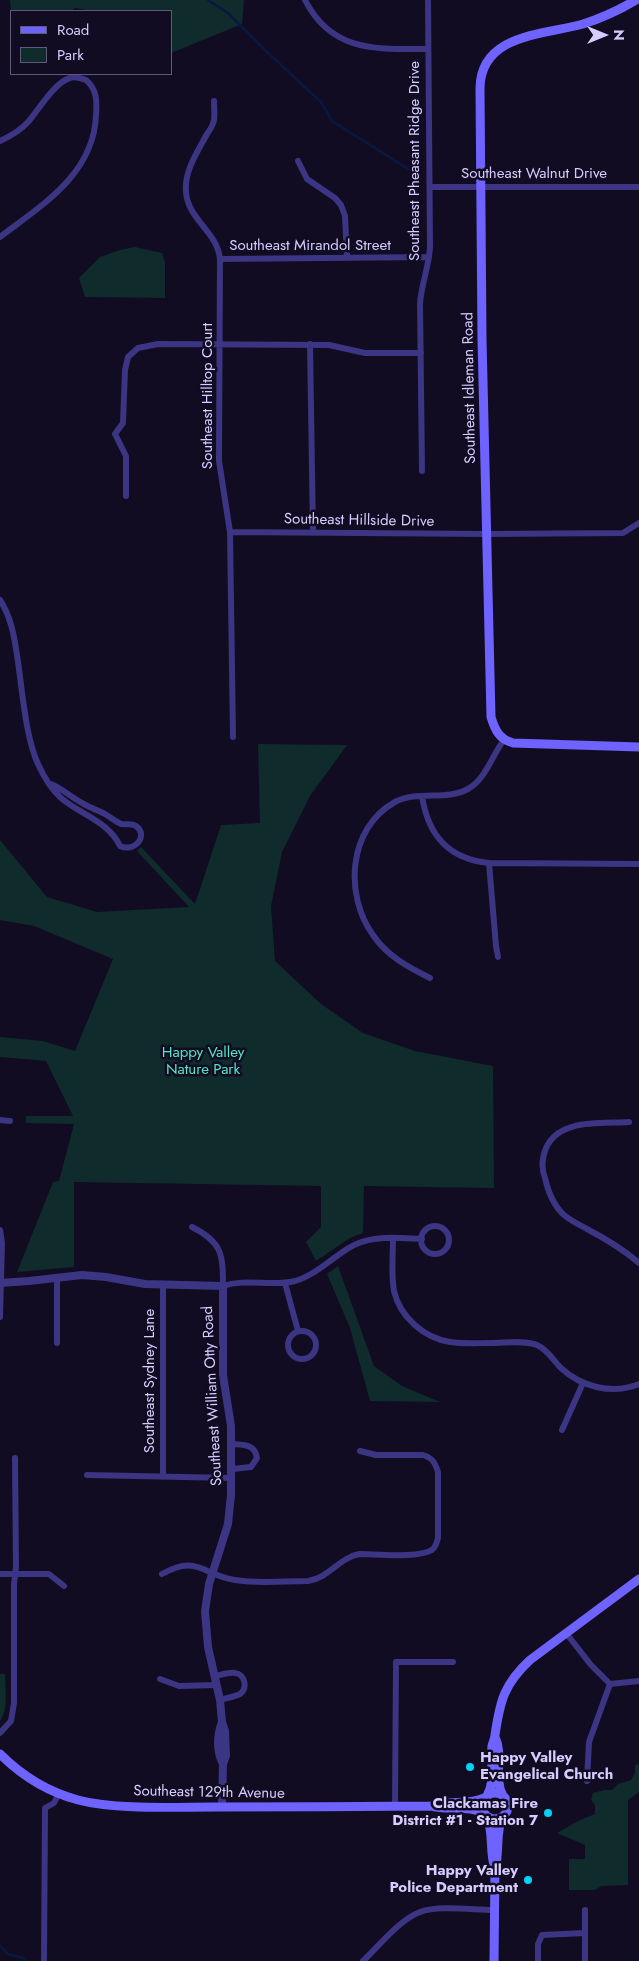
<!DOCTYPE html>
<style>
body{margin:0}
#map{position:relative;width:639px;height:1961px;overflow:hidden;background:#110c21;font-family:Jost,sans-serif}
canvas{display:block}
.legend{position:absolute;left:10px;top:10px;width:162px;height:65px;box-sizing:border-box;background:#110c21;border:1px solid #5f597a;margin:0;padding:6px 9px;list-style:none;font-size:15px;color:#d5ccff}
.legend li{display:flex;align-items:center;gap:10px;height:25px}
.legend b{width:25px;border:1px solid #5f597a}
.north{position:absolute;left:579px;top:10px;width:50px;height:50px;-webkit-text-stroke:4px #110c21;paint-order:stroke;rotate:90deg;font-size:14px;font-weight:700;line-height:20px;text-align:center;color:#d5ccff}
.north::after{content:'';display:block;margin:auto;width:18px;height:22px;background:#d5ccff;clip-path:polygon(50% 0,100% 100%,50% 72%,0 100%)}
</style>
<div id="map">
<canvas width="639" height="1961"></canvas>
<ul class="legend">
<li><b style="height:6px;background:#6f63ff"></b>Road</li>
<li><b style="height:14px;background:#0f2b2c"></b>Park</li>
</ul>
<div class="north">N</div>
</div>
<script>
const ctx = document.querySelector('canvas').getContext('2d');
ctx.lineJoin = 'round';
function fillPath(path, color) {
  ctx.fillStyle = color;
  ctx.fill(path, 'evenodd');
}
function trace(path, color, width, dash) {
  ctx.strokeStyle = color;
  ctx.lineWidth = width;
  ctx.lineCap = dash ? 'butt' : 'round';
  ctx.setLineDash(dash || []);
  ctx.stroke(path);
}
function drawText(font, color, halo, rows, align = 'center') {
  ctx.font = font + ' Jost,sans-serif';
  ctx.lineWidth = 5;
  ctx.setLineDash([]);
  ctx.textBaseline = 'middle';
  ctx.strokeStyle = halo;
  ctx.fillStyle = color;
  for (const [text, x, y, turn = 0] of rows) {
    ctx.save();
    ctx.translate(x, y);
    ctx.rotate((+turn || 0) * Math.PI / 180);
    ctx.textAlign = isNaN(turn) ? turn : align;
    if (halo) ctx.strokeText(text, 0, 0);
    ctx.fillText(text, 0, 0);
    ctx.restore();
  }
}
const green = new Path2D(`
 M10 0H244L242 24 171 53V11H93L75 8 71 11H11Z
 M135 247 162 253 165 262V298L85 297 79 278 100 257 120 250Z
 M258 744 347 745 310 796 282 852 271 906 275 961 321 1004 363 1033 415 1051 493 1066 494 1188 364 1186 363 1233 350 1238 316 1261 306 1242 321 1227V1186L74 1182V1267L17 1272 53 1182 59 1181 74 1124 26 1123V1116H73L46 1061 0 1057V1037L43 1041 75 1051 113 959 34 926 0 920V840L47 897 97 912 189 907 137 851 141 847 195 904 221 825 260 823Z
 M338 1266 374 1366 402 1386 440 1402 370 1401 350 1328 327 1274Z
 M0 1674H5C5 1688 9 1709 0 1721Z
 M639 1764V1792L628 1800V1885L601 1886 595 1890H569V1859H585V1845L557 1833 578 1821 595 1814V1805L591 1800 593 1793 604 1790H612L618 1784 631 1780 635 1773V1765Z`);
const stream = new Path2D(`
 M208 0 228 13 265 50 321 102 332 121 410 170
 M0 1946 8 1954 23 1958 25 1961`);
const minor = new Path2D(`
 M305 0C332 53 377 49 428 49
 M214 101C214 107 215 114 214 120 213 125 210 130 207 134 198 151 184 171 186 192 188 220 217 231 220 259L219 461 230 532 233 737
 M0 141C11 136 21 130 29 121 39 109 55 82 70 78 75 76 81 78 86 80 97 89 97 101 96 115 94 174 42 205 0 237
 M298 161 307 179 335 198 341 205 345 216 347 258
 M430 187H639
 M220 259 429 257
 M310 344 313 532
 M422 471 420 304C421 285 429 267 430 247L428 0
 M126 496V456L115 434 123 423 125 370 128 357 138 348 158 344 329 345 365 353H421
 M230 532 487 534 623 533 639 523
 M0 600C11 617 14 635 17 655 22 686 25 736 38 764 43 775 52 790 61 798 81 815 108 821 120 846 135 853 149 835 136 826 131 823 126 825 121 824 116 822 110 817 105 814 98 810 90 808 84 804 72 798 63 789 51 784
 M422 796C428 835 448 859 489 863L639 864
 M489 863 496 946 498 957
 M430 978C408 967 387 956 373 935 344 895 348 828 395 802 418 790 446 801 468 789 486 779 492 755 504 740
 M0 1120 10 1121
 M629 1122C602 1124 559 1118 546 1148 542 1158 541 1168 545 1178 548 1191 554 1206 564 1215 571 1221 580 1225 587 1229 606 1239 623 1249 639 1263
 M421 1240a14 14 0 1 1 28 0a14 14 0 1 1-28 0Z
 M192 1227C222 1242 223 1254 223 1286 246 1278 271 1287 295 1281 315 1275 330 1260 347 1249 369 1234 397 1238 422 1239
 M0 1230 2 1243 0 1317
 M393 1238C393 1255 391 1274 394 1291 400 1317 424 1338 450 1342 464 1344 478 1343 492 1343 506 1343 524 1340 537 1345 548 1350 553 1360 561 1368 581 1387 613 1395 639 1384
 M57 1277V1343
 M285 1283 298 1331
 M288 1345a14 14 0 1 1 28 0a14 14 0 1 1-28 0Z
 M562 1430 583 1383
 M232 1444C244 1445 255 1444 257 1458L251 1467 232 1469
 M87 1475 232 1478
 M163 1477V1285
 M0 1574H49L64 1586
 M162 1574C198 1554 202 1575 235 1580 258 1584 285 1581 308 1581 329 1578 339 1558 359 1554 375 1554 421 1559 433 1549 436 1546 437 1542 438 1538V1472C435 1463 433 1458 423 1455H376L360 1451
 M566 1633 591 1665 610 1684 589 1742 587 1781
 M215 1676C221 1675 229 1672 235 1673 245 1674 248 1688 240 1694 234 1697 226 1698 220 1700
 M160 1679 179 1686 217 1685
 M610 1684 639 1681
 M0 1733 11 1721 14 1703V1584L16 1567 15 1458
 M395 1806 396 1662H453
 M44 1961 45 1808 54 1803 59 1793
 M363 1961C379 1946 399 1920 420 1912 439 1905 473 1910 494 1910
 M538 1961V1944L542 1935 585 1933
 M585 1961V1910`);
const tertiary = new Path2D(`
 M0 1283 29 1281 82 1275 106 1277 145 1284 223 1286V1375L231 1426V1495L228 1524 209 1584 205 1611 208 1647 220 1700 222 1722 225 1731 226 1756 223 1764 222 1807
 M222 1722C217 1735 216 1751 223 1764`);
const secondary = new Path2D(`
 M636 0C619 10 602 18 583 24 543 35 481 34 480 88L482 339 491 717C495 730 499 739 513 743L639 747
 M495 1737C504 1755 493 1778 503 1796
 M0 1754C21 1775 48 1792 78 1800 116 1810 174 1807 214 1807 286 1807 359 1807 431 1806 447 1811 473 1804 484 1815
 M482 1806a13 13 0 1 1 26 0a13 13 0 1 1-26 0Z
 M487 1796C496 1780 490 1763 492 1746 493 1742 495 1739 495 1735 500 1701 504 1684 530 1660L639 1579
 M431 1806C449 1799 468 1806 484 1798
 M487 1817C494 1833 489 1852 495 1869
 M494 1961 495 1869C500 1852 495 1830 503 1817`);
const markers = [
 [470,1767,5,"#00d3f7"],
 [548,1813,5,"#00d3f7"],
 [528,1880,5,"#00d3f7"]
];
const streetNames = [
 ["Southeast Pheasant Ridge Drive",415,161,-90],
 ["Southeast Walnut Drive",534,174],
 ["Southeast Mirandol Street",310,246],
 ["Southeast Idleman Road",470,388,-91],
 ["Southeast Hilltop Court",208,396,-90],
 ["Southeast Hillside Drive",359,521,1],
 ["Southeast Sydney Lane",150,1381,-90],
 ["Southeast William Otty Road",213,1396,-93],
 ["Southeast 129th Avenue",209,1793,1]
];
const parkNames = [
 ["Happy Valley",203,1053],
 ["Nature Park",203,1070]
];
const poiNames = [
 ["Happy Valley",480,1758,"left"],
 ["Evangelical Church",480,1775,"left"],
 ["Clackamas Fire",538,1804],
 ["District #1 - Station 7",538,1821],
 ["Happy Valley",518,1871],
 ["Police Department",518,1888]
];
fillPath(green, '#0f2b2c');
trace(stream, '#071940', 2.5);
trace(minor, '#3b3583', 6);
trace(tertiary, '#3b3583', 8);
trace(secondary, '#6f63ff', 9);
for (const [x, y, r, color] of markers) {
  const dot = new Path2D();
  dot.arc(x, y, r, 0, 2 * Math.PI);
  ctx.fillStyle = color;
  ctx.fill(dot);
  trace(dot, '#110c21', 2);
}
drawText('15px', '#d5ccff', '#110c21', streetNames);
drawText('15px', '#53e5c7', '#110c21', parkNames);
drawText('bold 15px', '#d5ccff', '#110c21', poiNames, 'right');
</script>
